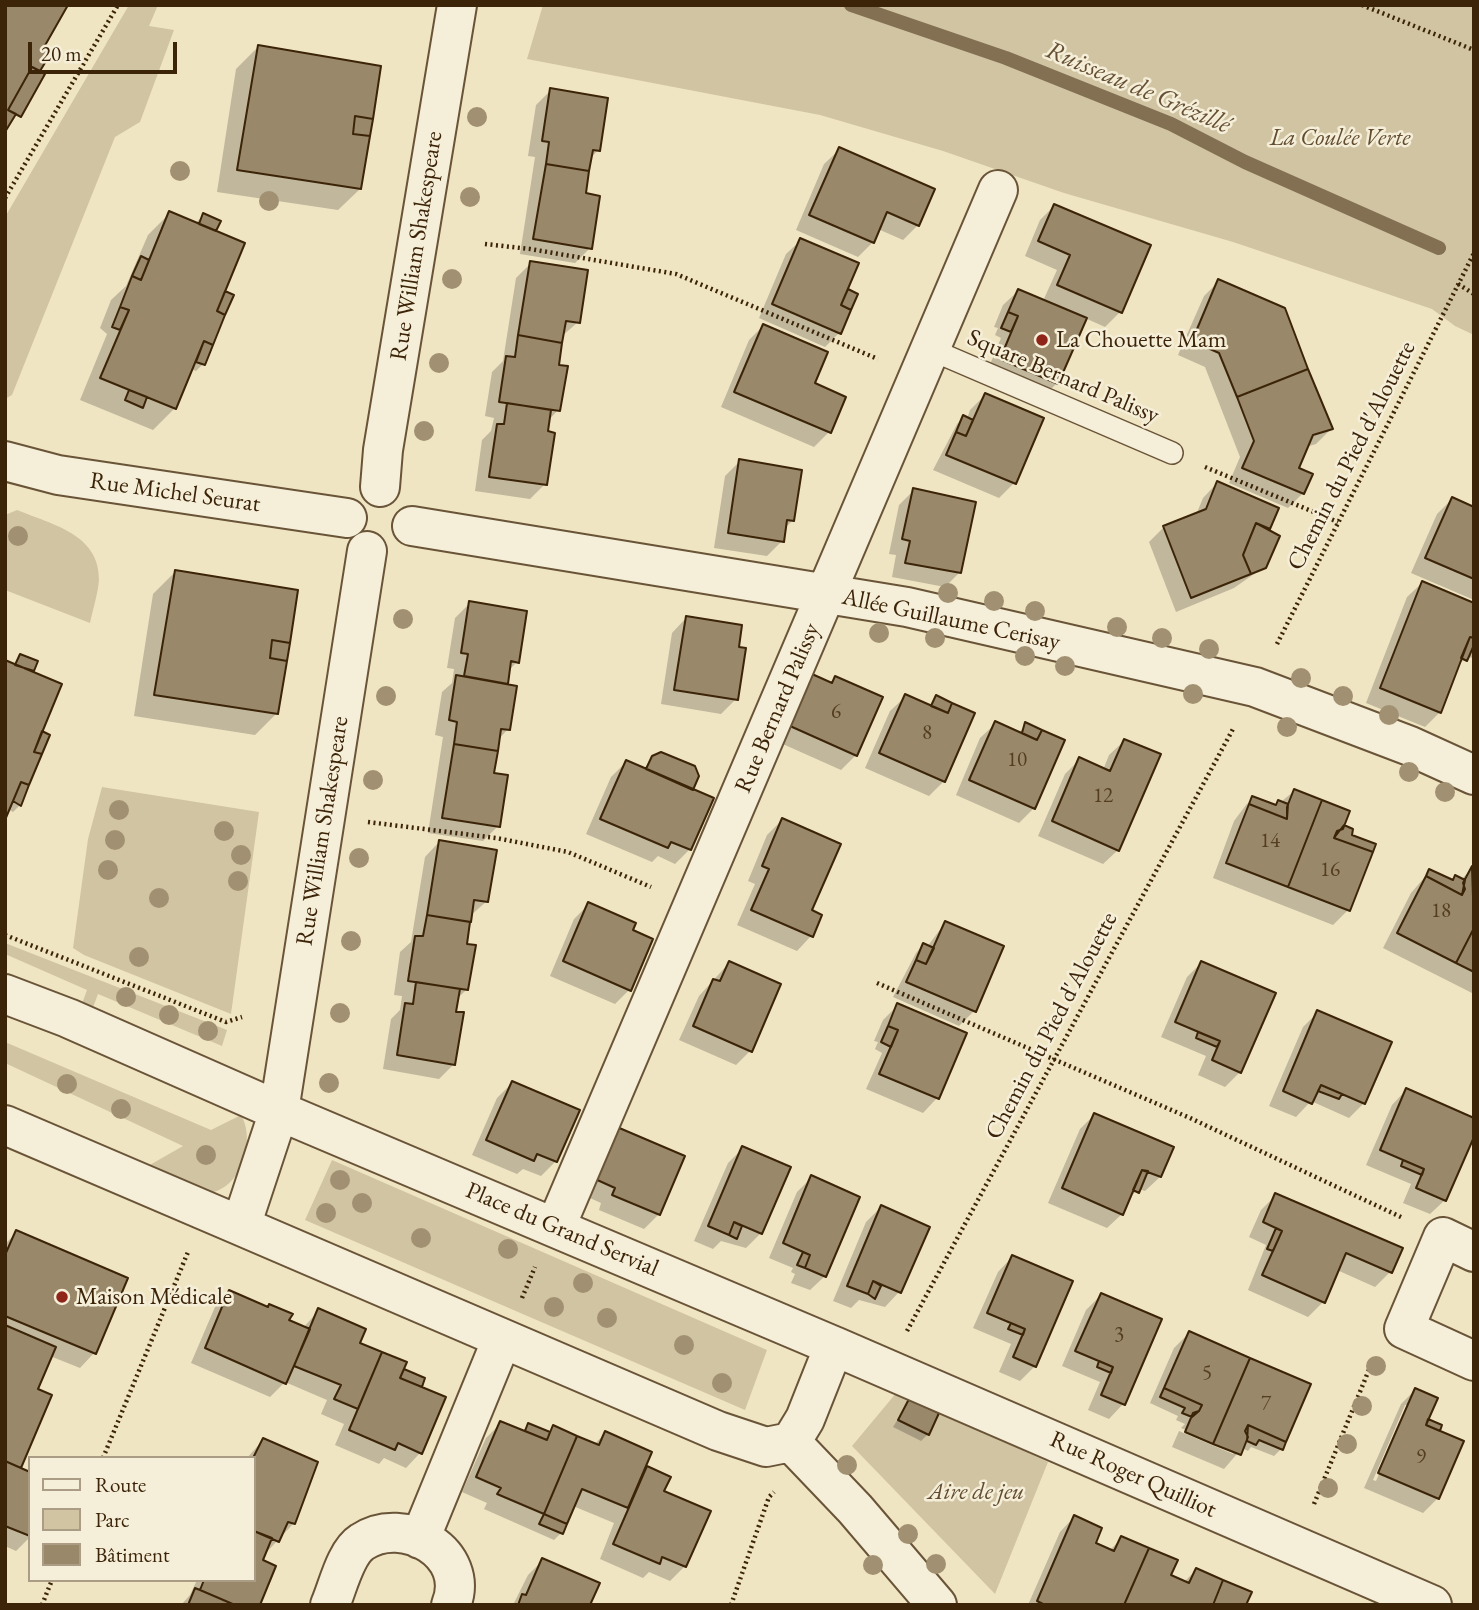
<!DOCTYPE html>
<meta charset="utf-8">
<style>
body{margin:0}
#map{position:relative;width:1479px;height:1610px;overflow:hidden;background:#f0e5c3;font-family:"EB Garamond",serif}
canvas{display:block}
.frame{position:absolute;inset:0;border:7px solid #3c2409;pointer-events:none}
.legend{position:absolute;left:28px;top:1456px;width:228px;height:126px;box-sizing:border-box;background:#f5eed8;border:2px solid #ab9d85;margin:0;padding:9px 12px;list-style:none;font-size:21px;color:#3c2409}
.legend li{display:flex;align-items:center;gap:14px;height:35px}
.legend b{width:35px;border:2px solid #ab9d85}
.scale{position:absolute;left:28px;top:42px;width:149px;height:32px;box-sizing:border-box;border:4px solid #3c2409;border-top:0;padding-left:9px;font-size:21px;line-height:24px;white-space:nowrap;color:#3c2409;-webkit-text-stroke:5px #f5eed8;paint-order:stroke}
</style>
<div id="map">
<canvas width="1479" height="1610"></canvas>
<div class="frame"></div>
<ul class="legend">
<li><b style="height:9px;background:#f5eed8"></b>Route</li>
<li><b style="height:19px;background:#d1c4a3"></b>Parc</li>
<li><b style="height:19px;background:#9a886a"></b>Bâtiment</li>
</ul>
<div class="scale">20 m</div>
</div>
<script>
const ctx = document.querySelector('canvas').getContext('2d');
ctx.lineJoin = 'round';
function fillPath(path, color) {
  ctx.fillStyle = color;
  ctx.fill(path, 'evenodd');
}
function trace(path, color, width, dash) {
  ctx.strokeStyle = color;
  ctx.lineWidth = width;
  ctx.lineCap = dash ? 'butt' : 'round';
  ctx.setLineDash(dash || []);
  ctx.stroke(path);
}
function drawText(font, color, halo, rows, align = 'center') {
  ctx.font = font + ' "EB Garamond",serif';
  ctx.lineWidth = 5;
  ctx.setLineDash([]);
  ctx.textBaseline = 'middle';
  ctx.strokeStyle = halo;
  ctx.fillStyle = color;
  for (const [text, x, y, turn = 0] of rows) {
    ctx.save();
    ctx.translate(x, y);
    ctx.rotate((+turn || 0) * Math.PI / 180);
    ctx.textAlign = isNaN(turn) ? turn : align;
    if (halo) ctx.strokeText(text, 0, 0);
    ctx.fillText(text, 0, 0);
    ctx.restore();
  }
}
const green = new Path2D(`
 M129 5H158L149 26 174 30 140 122 115 137 12 395 5 399V217Z
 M543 5H1474V335L1455 326 1432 309 1233 242 1064 193 943 151 820 115 527 59Z
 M17 510C51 524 100 534 99 580 98 593 93 609 90 623L5 590V515Z
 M102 787 259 812 231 1014 84 955 73 948 88 839Z
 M5 943 227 1030 222 1046 98 994 91 1013 80 1009 87 990 5 954Z
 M5 1042 211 1130 241 1115C258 1144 237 1201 197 1192 181 1188 162 1174 148 1166L183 1146 5 1063Z
 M332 1160 767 1350 745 1410 305 1220Z
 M897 1392 1048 1462 995 1594 852 1446Z`);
const shadow = new Path2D(`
 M258 47 360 189 338 210 217 192 236 69Z
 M551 90 598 150 590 159 584 195 590 248 575 263 520 254 535 157 528 156 536 105Z
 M839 150 918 225 903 240 878 229 873 242 858 257 796 230 824 164Z
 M1054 206 1120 312 1105 327 1085 318 1057 383 1042 398 986 374 1001 338 995 335 998 328 994 327 1003 305 1018 291 1043 301 1057 270 1025 256 1040 220Z
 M170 213 195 224 203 215 214 232 203 364 196 371 191 369 175 408 153 430 80 400 107 334 100 328 111 300 126 286 148 235Z
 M801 240 857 264 846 290 856 295 840 332 825 347 759 318 786 254ZM834 300 849 307V311L833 303Z
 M531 263 578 322 561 337 557 366 558 410 548 421 545 484 530 499 475 491 482 440 491 431 494 418 485 416 492 372 503 361 516 278Z
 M1219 281 1331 429 1316 444 1306 447 1297 468 1303 493 1288 508 1229 483 1240 457 1205 367 1178 355 1204 296Z
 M763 326 829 432 814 447 721 407 749 340Z
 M985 395 1014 483 999 498 933 470 957 424 964 417 967 419 970 410Z
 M740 461 793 520 784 529 782 541 767 556 714 548 725 476Z
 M1217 483 1276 509 1267 530 1264 567 1234 588 1176 612 1149 542 1164 527 1196 515 1203 498Z
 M914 490 959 573 945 587 892 577 896 555 889 554 899 505Z
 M1452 499 1474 508V600L1411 573 1437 514Z
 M175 572 277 713 255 735 134 716 153 594Z
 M1422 583 1474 605V658L1467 657 1457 666 1440 712 1425 727 1366 703 1407 597Z
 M470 603 517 662 508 671V729L498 740 492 775 498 826 483 841 428 833 443 737 435 735 442 692 452 683 454 669 447 668 455 618Z
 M686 618 736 699 721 714 661 704 672 633Z
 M20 656 32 670 30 672 40 732 20 805 13 812 8 809 13 665Z
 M836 678 856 755 841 770 776 741 798 691 830 684Z
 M905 697 928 707 936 697 944 781 929 796 865 768 890 711Z
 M995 724 1018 734 1026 724 1063 741 1034 808 1019 823 956 795 980 738Z
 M1124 741 1118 850 1103 864 1038 836 1065 774 1080 759 1103 770 1109 755Z
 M653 757 691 790 690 849 675 864 658 856 652 862 586 834 611 777 626 762 643 770Z
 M1294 791 1342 826 1348 910 1333 925 1213 878 1234 821 1246 805 1253 798 1275 807Z
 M782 820 811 936 797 951 737 925 755 884 748 881 767 835Z
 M439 842 487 901 470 916 465 946 466 990 456 1000 453 1065 439 1079 383 1069 391 1019 400 1010 402 996 394 995 400 952 411 942 425 857Z
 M1472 868 1474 869V994L1383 948 1411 893 1430 871 1451 882 1456 877 1461 880Z
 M589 904 629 990 615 1004 550 976 574 919Z
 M945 923 1002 947 974 1011 959 1026 893 997 916 953 923 945 927 947Z
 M729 963 750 1051 736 1065 679 1040 699 996Z
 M1201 963 1240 1072 1225 1087 1198 1075 1206 1056 1161 1037 1187 977Z
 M898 1005 937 1098 923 1113 866 1089 882 1053 875 1049 878 1042 874 1041 883 1020Z
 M1317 1013 1364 1103 1349 1118 1311 1101 1296 1117 1269 1106 1303 1027Z
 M512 1083 556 1161 541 1176 523 1169 517 1174 472 1155 497 1098Z
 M1406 1090 1445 1200 1430 1214 1403 1203 1411 1184 1366 1165 1392 1105Z
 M1094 1115 1160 1177 1145 1191 1139 1189 1128 1198 1122 1214 1107 1228 1048 1203 1080 1129Z
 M603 1144 659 1214 644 1229 599 1210 601 1203 581 1194Z
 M743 1148 761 1233 746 1248 721 1241 713 1249 694 1241 728 1163Z
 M812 1177 825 1276 810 1290 791 1283 795 1274 791 1272 793 1268 769 1258 797 1192Z
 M1276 1195 1401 1249 1390 1272 1375 1287 1337 1270 1323 1302 1308 1317 1248 1290 1266 1245 1249 1237 1261 1210Z
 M881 1207 927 1228 899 1292 885 1307 859 1300 851 1308 833 1301 866 1222Z
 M17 1232 94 1353 80 1368 50 1356 35 1390 50 1396 19 1469 30 1473V1537L16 1551 5 1546V1244Z
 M1012 1257 1035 1366 1020 1381 999 1372 1011 1344 973 1328 998 1272Z
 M230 1292 303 1328 319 1310 399 1376 404 1371 423 1379 420 1388V1453L406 1468 384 1458 379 1464 335 1445 344 1424 321 1414 327 1400 285 1382 270 1397 191 1363 215 1307Z
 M1101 1295 1123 1404 1109 1419 1088 1410 1100 1382 1062 1366 1086 1310Z
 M1189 1333 1281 1449 1274 1456 1251 1447 1248 1451 1242 1448 1224 1469 1172 1447 1179 1431 1233 1454V1450L1181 1428 1185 1424 1176 1420 1178 1416 1150 1403 1174 1348Z
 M1415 1390 1426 1420 1438 1498 1423 1513 1364 1488 1401 1404ZM1405 1405H1409L1376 1481 1373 1480Z
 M909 1401 928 1434 921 1441 893 1427Z
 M501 1423 522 1432 528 1425 548 1433 553 1427 594 1445 605 1433 644 1467 669 1477 662 1492 685 1566 670 1581 649 1572 643 1578 600 1559 614 1523 573 1506 561 1533 554 1540 484 1509 487 1503 462 1492 486 1438Z
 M263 1440 294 1523 263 1556 258 1605H181L190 1595 197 1580H254V1458H247Z
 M1074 1517 1094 1544 1109 1551 1122 1538 1168 1576 1184 1582 1196 1570 1244 1605H1028L1060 1532Z
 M543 1560 588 1605H513L528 1575Z`);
const stream = new Path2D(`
 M851 5 1006 58 1171 124 1245 162 1439 248`);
const building = new Path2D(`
 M5 5H68L43 49 51 53 40 71 32 67 8 110 16 114 5 132Z
 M258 45 381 66 373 119 355 116 353 134 370 136 361 189 237 170Z
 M32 67 45 74 21 117 8 110Z
 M550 88 608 98 600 151 593 150 589 171 546 164 549 142 542 141Z
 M355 116 373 119 370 136 353 134Z
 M839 147 935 189 919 226 887 212 874 243 809 215Z
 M546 164 589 171 586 193 600 196 592 249 533 239Z
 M1054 204 1151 245 1122 313 1057 285 1070 255 1038 241Z
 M169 211 245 243 217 311 225 315 213 345 204 341 176 409 100 378 129 310 120 307 132 276 141 280Z
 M203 213 221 221 216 231 199 224Z
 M800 238 859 263 841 305 851 310 841 334 772 304Z
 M141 256 149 260 141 280 132 276Z
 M530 261 588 270 580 323 566 321 562 343 518 335Z
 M1218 279 1285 308 1308 369 1237 397 1219 353 1192 341Z
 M848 289 858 294 851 310 841 305Z
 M1018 289 1087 318 1058 384 1000 359 1018 316 1008 312Z
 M225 291 234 295 225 315 217 311Z
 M120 307 129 310 120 330 112 327Z
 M1008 312 1018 316 1011 332 1001 328Z
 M763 324 828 352 815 383 846 397 831 433 734 392Z
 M518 335 562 343 559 365 568 366 560 411 499 402 506 356 515 357Z
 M204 341 213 345 205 365 196 362Z
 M1308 369 1333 429 1313 435 1299 468 1313 474 1304 494 1242 468 1254 441 1237 397Z
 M129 390 147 397 143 408 125 400Z
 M985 393 1044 418 1016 484 946 455 956 432 966 436Z
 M507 403 551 410 548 431 555 433 547 485 489 477 497 424H504Z
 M963 415 973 420 966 436 956 432Z
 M739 459 802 470 794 521 787 520 784 542 728 533Z
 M1217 481 1279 508 1270 529 1256 523 1243 555 1251 574 1191 598 1163 526 1206 509Z
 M913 488 976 502 961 573 905 563 910 541 902 539Z
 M1452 497 1474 507V579L1425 558Z
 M1256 523 1280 536 1266 568 1251 574 1243 555Z
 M175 570 298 590 290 643 272 640 270 658 287 661 278 714 154 695Z
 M1422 581 1474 603V638L1470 637 1441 713 1380 688Z
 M469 601 527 611 519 663 511 661 508 684 464 676 468 654 461 653Z
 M686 616 742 625 739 647 746 648 738 700 674 690Z
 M1470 637 1474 638V645L1467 661 1461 658Z
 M272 640 290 643 287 661 270 658Z
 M20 654 38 661 34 671 15 665Z
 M5 660 62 684 34 752 42 754 29 785 21 782 5 820Z
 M812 674 832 683 835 676 883 697 857 756 790 726Z
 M456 675 517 686 510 730 501 729 498 751 454 744 457 722 449 720Z
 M905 694 948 713 952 703 975 713 945 782 879 753Z
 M936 695 952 703 948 713 931 706Z
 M995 721 1037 740 1042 730 1065 740 1035 809 969 780Z
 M1025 722 1042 730 1037 740 1022 733Z
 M42 731 50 735 42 754 34 752Z
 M1124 739 1161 754 1119 851 1052 821 1079 757 1110 771Z
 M454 744 498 751 494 773 508 775 500 827 442 818Z
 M661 752 695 766 699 776 693 790 646 769 652 756Z
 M626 760 714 798 691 850 671 842 668 848 600 819Z
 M21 782 29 785 21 806 13 801Z
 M1294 789 1322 800 1288 887 1226 863 1249 804 1287 819V807Z
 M1252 796 1276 805 1278 800 1288 804 1287 819 1249 804Z
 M1322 800 1350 811 1343 829 1337 831 1334 838 1373 852 1350 911 1288 887Z
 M782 818 841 844 812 910 822 915 813 937 751 910 769 869 762 866Z
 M1344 825 1353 829 1352 835 1376 844 1373 852 1334 838Z
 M439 840 497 850 488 902 474 900 471 922 427 915Z
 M1472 866 1474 928 1456 963 1397 933 1426 876 1462 895 1465 889 1463 883Z
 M1429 869 1453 880 1455 875 1465 880 1462 895 1426 876Z
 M588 902 636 923 633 930 653 939 631 991 563 961Z
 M427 915 470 922 467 944 476 945 468 990 408 981 415 936H423Z
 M945 921 1004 946 976 1012 906 982 916 960 926 964Z
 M1474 928V972L1456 963Z
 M923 943 934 948 926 964 916 960Z
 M729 961 781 984 752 1052 693 1026 713 979 720 981Z
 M1201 961 1276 993 1241 1073 1212 1060 1220 1041 1175 1022Z
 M416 982 460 989 456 1012H464L455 1065 397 1055 405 1003 413 1004Z
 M897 1003 967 1033 939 1099 879 1074 898 1030 888 1026Z
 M1317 1010 1392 1042 1365 1104 1321 1085 1312 1104 1283 1091Z
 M888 1026 898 1030 891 1047 881 1042Z
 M1198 1032 1220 1041 1217 1047 1196 1038Z
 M512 1081 580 1110 557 1162 537 1154 534 1161 486 1140Z
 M1321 1085 1342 1094 1339 1099 1318 1091Z
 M1406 1088 1474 1118V1137L1446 1201 1416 1188 1424 1169 1380 1150Z
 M1094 1113 1174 1147 1161 1177 1142 1170 1123 1215 1062 1188Z
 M617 1127 685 1156 660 1215 612 1195 615 1188 595 1179Z
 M742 1146 791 1167 762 1234 734 1222 729 1235 708 1226Z
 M1403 1160 1424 1169 1422 1175 1401 1166Z
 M1142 1170 1148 1171 1139 1193 1133 1190Z
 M811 1175 860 1197 826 1277 805 1268 810 1255 783 1243Z
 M1275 1193 1403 1248 1392 1273 1346 1253 1325 1303 1262 1275 1282 1231 1263 1222Z
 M881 1205 930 1227 901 1293 873 1281 868 1294 847 1286Z
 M734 1222 742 1226 737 1239 729 1235Z
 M1276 1228 1282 1231 1273 1251 1267 1249Z
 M16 1230 128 1278 96 1354 5 1316V1255Z
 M803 1252 810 1255 805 1268 797 1265Z
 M1012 1255 1073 1281 1036 1367 1013 1357 1025 1329 987 1313Z
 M873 1281 881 1286 875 1299 868 1294Z
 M229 1290 268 1307 269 1304 293 1314 289 1320 310 1329 286 1384 205 1348Z
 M1101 1293 1162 1319 1125 1405 1101 1395 1113 1367 1075 1351Z
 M318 1308 366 1329 360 1343 382 1352 358 1409 334 1399 341 1385 294 1366Z
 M1011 1323 1025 1329 1023 1335 1008 1329Z
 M5 1325 56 1347 38 1389 52 1395 21 1468 5 1461Z
 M1189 1331 1250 1358 1213 1444 1185 1432 1193 1413 1199 1411 1202 1405 1164 1388Z
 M382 1352 407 1362 400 1378 446 1397 422 1454 398 1443 395 1450 349 1430Z
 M1250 1358 1311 1384 1286 1442 1248 1425 1245 1431 1248 1437 1241 1455 1213 1444Z
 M1099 1361 1113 1367 1111 1373 1097 1367Z
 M404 1369 425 1378 422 1387 400 1378Z
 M1164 1388 1202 1405 1199 1411 1192 1417 1182 1413 1185 1408 1160 1397Z
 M1415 1388 1438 1398 1426 1425 1464 1441 1439 1499 1378 1473Z
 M909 1399 939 1413 929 1435 898 1420Z
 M1428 1419 1442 1425 1440 1431 1426 1425Z
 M500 1421 547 1440 553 1425 577 1436 544 1514 497 1494 501 1488 476 1477Z
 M528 1423 550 1432 547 1440 525 1431Z
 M1248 1425 1286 1442 1283 1450 1259 1440 1256 1445 1247 1441Z
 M605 1431 652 1452 628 1508 582 1489 567 1524 544 1514 577 1436 599 1445Z
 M263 1438 318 1462 295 1524 288 1522 279 1542 254 1531 253 1458Z
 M5 1461 30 1472V1536L5 1526Z
 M647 1466 671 1477 664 1491 711 1511 686 1567 662 1557 660 1564 613 1544Z
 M544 1514 567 1524 563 1534 539 1524Z
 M1074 1515 1102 1528 1096 1543 1114 1551 1121 1536 1149 1548 1124 1605H1045L1037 1601Z
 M254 1531 272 1538 263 1560 276 1566 260 1605H235L200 1590 204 1580H254Z
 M1149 1548 1178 1560 1171 1575 1189 1583 1196 1568 1223 1580 1213 1605H1124Z
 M542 1558 600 1583 590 1605H518L522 1594 526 1595Z
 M1223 1580 1252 1592 1246 1605H1213Z
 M195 1588 200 1590 235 1605H188Z`);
const path = new Path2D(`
 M1362 5 1474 50
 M5 198 118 5
 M485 244 530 249 676 274 878 359
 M1458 284 1474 294
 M1205 467 1338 522
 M1277 644 1474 253
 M368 822 496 838 568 852 651 887
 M5 935 226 1022 242 1017
 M877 983 1190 1118 1403 1218
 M522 1298 535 1267
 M907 1331 1233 729
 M103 1458 188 1252
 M1314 1504 1373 1360
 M42 1605 52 1580
 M731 1605 769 1497 774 1492`);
const lane = new Path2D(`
 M932 350 1172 453`);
const street = new Path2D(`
 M5 461 58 475 347 518
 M380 487 383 450 457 5
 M412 526 907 607 1255 687 1410 746 1474 775
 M5 994 68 1018 279 1111 367 551
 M279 1111 834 1346 805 1419 791 1442 766 1447 718 1431 241 1226Z
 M5 1125 241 1226
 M556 1226 998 190
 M1474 1252 1443 1237 1404 1329 1474 1361
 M834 1346 1432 1605
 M791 1442 855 1509 937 1605
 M420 1539 502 1339
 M330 1605C338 1587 345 1553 362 1542 403 1514 472 1553 451 1605`);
const trees = [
 [477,117],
 [180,171],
 [470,197],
 [269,201],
 [452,279],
 [439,363],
 [424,431],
 [18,536],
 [948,593],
 [994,601],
 [1035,611],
 [403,619],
 [1117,627],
 [879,633],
 [935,638],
 [1162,638],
 [1209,649],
 [1025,656],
 [1065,666],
 [1301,678],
 [1193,694],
 [386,696],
 [1343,696],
 [1389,715],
 [1287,727],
 [1409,772],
 [373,780],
 [1445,792],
 [119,810],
 [224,831],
 [115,840],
 [241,855],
 [359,858],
 [108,870],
 [238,881],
 [159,898],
 [351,941],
 [139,957],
 [126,997],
 [340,1013],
 [169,1015],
 [208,1031],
 [329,1083],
 [67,1084],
 [121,1109],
 [206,1155],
 [340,1180],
 [362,1203],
 [326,1213],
 [421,1238],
 [508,1249],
 [583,1283],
 [554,1307],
 [607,1318],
 [684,1345],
 [1376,1366],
 [722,1383],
 [1362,1406],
 [1347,1444],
 [847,1465],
 [1328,1488],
 [908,1534],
 [936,1564],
 [873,1565]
];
const markers = [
 [1042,340,7,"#8f2418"],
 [62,1297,7,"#8f2418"]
];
const numberNames = [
 ["6",836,712],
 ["8",927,733],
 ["10",1017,760],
 ["12",1103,796],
 ["14",1270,841],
 ["16",1330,870],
 ["18",1441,911],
 ["3",1119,1335],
 ["5",1207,1373],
 ["7",1266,1404],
 ["9",1421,1457]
];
const parkNames = [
 ["La Coulée Verte",1340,138],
 ["Aire de jeu",976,1492]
];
const streetNames = [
 ["Rue William Shakespeare",417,246,-81],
 ["Square Bernard Palissy",1063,377,23],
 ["Chemin du Pied d'Alouette",1352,456,-63],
 ["Rue Michel Seurat",175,493,8],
 ["Allée Guillaume Cerisay",951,620,12],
 ["Rue Bernard Palissy",778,708,-67],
 ["Rue William Shakespeare",323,831,-81],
 ["Chemin du Pied d'Alouette",1052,1026,-62],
 ["Place du Grand Servial",562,1230,23],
 ["Rue Roger Quilliot",1133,1475,24]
];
const poiNames = [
 ["La Chouette Mam",1056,340],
 ["Maison Médicale",76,1297]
];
const waterNames = [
 ["Ruisseau de Grézillé",1138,88,23]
];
fillPath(green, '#d1c4a3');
fillPath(shadow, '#0003');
trace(stream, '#837053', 14);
fillPath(building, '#9a886a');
trace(building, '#3c2409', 2);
trace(lane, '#695438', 24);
trace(street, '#695438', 42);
trace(path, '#3c2409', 4.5, [2, 3.5]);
trace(lane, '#f5eed8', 21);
trace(street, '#f5eed8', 38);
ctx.fillStyle = '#a19172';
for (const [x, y] of trees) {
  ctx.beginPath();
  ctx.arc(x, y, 10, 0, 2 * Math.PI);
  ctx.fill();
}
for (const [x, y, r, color] of markers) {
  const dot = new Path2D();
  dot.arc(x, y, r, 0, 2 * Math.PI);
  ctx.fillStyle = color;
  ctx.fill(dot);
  trace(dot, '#f5eed8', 2.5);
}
drawText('21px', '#543d21', null, numberNames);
drawText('italic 24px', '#614c30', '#f5eed8', parkNames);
drawText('24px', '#3c2409', '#f5eed8', streetNames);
drawText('24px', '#3c2409', '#f5eed8', poiNames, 'left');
drawText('italic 26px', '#665034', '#f5eed8', waterNames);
</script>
